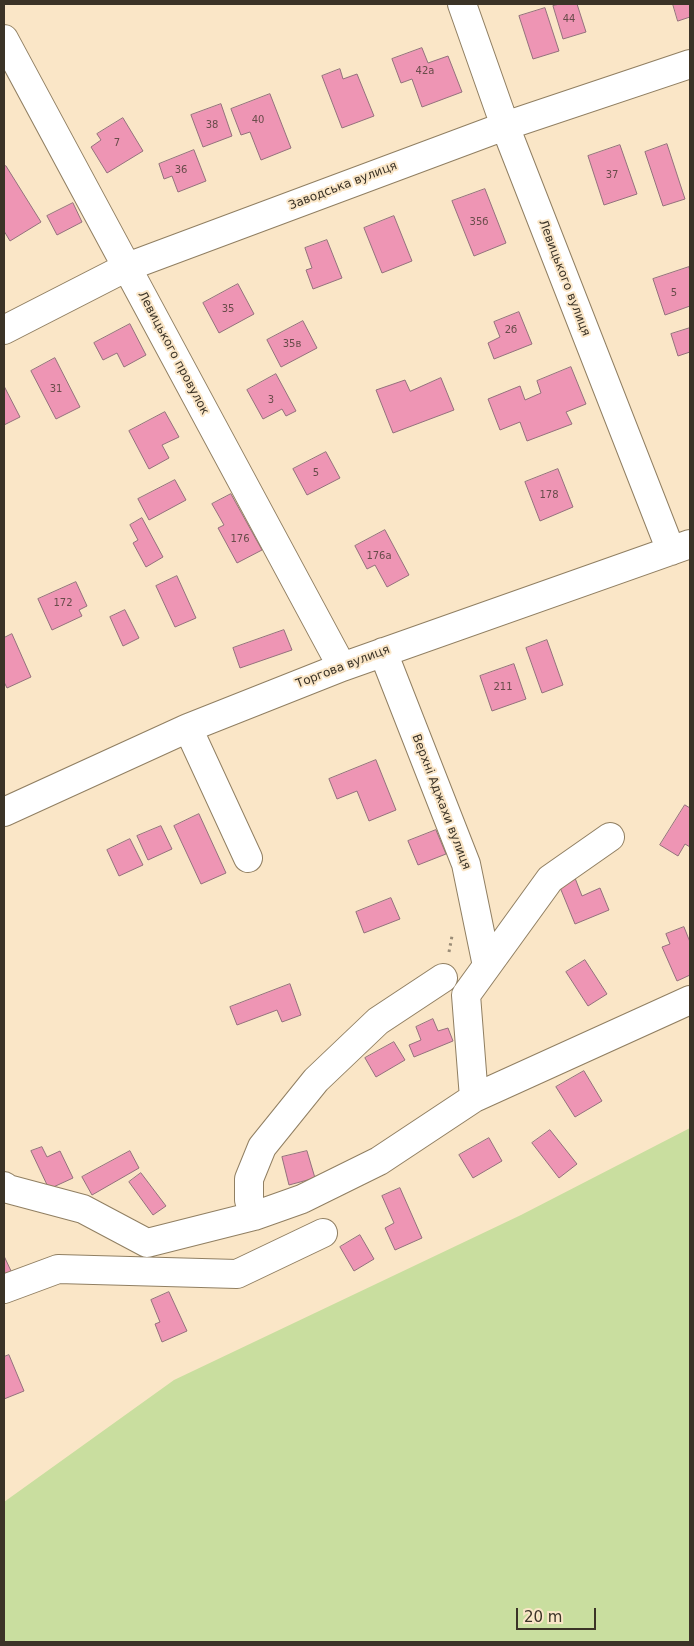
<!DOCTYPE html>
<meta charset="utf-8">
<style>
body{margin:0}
#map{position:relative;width:694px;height:1646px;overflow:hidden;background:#fae6c7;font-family:"DejaVu Sans",sans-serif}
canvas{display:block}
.frame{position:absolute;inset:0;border:5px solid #3b3327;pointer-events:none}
.scale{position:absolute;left:516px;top:1608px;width:80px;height:22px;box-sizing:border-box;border:2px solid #3b3327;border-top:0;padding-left:6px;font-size:15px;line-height:18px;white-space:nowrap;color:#3b3327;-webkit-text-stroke:4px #fae6c7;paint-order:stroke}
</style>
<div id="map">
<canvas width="694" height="1646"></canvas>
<div class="frame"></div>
<div class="scale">20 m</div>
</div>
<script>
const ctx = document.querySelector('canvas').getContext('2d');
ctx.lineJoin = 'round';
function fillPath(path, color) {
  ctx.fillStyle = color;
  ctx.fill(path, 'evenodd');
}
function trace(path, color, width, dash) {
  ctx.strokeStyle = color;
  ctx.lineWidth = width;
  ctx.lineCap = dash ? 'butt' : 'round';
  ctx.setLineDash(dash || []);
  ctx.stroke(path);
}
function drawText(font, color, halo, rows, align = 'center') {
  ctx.font = font + ' "DejaVu Sans",sans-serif';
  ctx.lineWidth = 4;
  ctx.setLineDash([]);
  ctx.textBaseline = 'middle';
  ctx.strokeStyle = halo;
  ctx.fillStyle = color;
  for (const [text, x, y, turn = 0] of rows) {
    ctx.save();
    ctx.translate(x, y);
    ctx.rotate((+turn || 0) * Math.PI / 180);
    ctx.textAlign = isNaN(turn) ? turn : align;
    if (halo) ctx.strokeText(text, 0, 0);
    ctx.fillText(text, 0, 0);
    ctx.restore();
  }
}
const green = new Path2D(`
 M690 1128V1642H4V1502L174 1380 521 1215Z`);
const building = new Path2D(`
 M560 4H577L586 32 563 39 553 6Z
 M673 4H690V17L678 21Z
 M545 8 559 51 533 59 519 16Z
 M422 48 428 63 448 56 462 92 422 107 412 79 401 83 392 59Z
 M340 69 343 79 357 74 374 116 342 128 322 76Z
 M270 94 291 148 261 160 250 132 241 135 231 109Z
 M221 104 232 136 203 147 191 115Z
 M123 118 143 151 107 173 91 147 101 140 97 134Z
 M667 144 685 199 663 206 645 152Z
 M620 145 637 194 604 205 588 156Z
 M194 150 206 181 178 192 172 176 164 179 159 164Z
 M6 166 41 222 10 241 4 231V167Z
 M485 189 506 243 474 256 452 201Z
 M73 203 82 222 57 235 47 216Z
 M394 216 412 261 382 273 364 228Z
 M327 240 342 278 313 289 306 270 312 268 305 248Z
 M689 267 690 272V306L665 315 653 279Z
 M238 284 254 314 219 333 203 303Z
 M519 312 532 344 494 359 488 343 500 337 494 322Z
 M303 321 317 348 281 367 267 340Z
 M130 324 146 355 124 367 117 353 103 360 94 343Z
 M690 328V352L678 356 671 334Z
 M55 358 80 407 56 419 31 371Z
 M571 367 586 404 566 412 572 424 527 441 520 422 500 430 488 399 520 386 525 400 541 393 537 381Z
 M276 374 296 411 286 416 282 409 263 419 247 390Z
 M441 378 454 410 393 433 376 390 405 380 410 391Z
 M4 386 20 417 4 425Z
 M165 412 179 437 162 445 169 458 149 469 129 431Z
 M326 452 340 478 307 495 293 469Z
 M558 469 573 507 540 521 525 482Z
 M175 480 186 500 149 520 138 499Z
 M231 494 262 550 237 563 218 528 224 525 212 504Z
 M142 518 163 557 146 567 133 543 138 540 130 525Z
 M385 530 409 575 387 587 375 565 367 569 355 546Z
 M177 576 196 618 175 627 156 586Z
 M76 582 87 606 79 610 82 616 52 630 38 599Z
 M125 610 139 638 123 646 110 617Z
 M284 630 292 650 240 668 233 648Z
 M12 634 31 677 7 688 4 682V638Z
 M547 640 563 685 542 693 526 648Z
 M514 664 526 699 492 711 480 676Z
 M376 760 396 810 369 821 357 791 337 799 329 779Z
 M685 805 690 808V847L685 844 678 856 660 845Z
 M199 814 226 873 201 884 174 826Z
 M161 826 172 849 148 860 137 836Z
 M436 830 446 854 418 865 408 841Z
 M130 839 143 865 119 876 107 850Z
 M575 878 582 896 600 888 609 910 575 924 559 885Z
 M391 898 400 919 364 933 356 912Z
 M684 927 690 942V975L677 981 662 947 670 944 666 934Z
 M585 960 607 994 588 1006 566 972Z
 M290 984 301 1015 282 1022 277 1010 237 1025 230 1007Z
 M433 1019 438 1031 448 1028 453 1041 414 1057 409 1045 421 1040 416 1027Z
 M394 1042 405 1060 376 1077 365 1058Z
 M584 1071 602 1101 575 1117 556 1087Z
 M550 1130 577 1164 559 1178 532 1143Z
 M489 1138 502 1161 473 1178 459 1155Z
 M42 1147 47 1157 60 1151 73 1178 49 1189 31 1151Z
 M130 1151 139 1168 92 1195 82 1177Z
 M307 1151 315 1178 289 1185 282 1157Z
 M141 1173 166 1206 153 1215 129 1182Z
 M400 1188 422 1238 395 1250 385 1228 394 1223 382 1196Z
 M360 1235 374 1259 354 1271 340 1247Z
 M4 1256 12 1273 4 1277Z
 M169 1292 187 1331 162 1342 155 1324 160 1322 151 1300Z
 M9 1355 24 1391 4 1399V1357Z`);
const path = new Path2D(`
 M449 952 452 936`);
const minor = new Path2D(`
 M462 4 505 126 671 551
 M4 39 342 667
 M4 330 127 267 505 126 690 64
 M383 652 466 864 487 966
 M188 728 248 858
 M4 812 188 728 342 667 690 544
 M474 1098 466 995 550 879 610 837
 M4 1186 8 1189 83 1209 147 1243 254 1216 302 1199 379 1161 474 1098 690 1000
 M254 1216 249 1200V1179L262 1147 316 1080 378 1021 443 978
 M4 1289 58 1269 237 1274 323 1233`);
const numberNames = [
 ["44",569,19],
 ["42а",425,71],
 ["40",258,120],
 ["38",212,125],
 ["7",117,143],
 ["36",181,170],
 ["37",612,175],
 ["35б",479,222],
 ["5",674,293],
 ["35",228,309],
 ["2б",511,330],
 ["35в",292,344],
 ["31",56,389],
 ["3",271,400],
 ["5",316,473],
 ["178",549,495],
 ["176",240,539],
 ["176а",379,556],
 ["172",63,603],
 ["211",503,687]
];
const streetNames = [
 ["Заводська вулиця",343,186,-21],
 ["Левицького вулиця",564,278,69],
 ["Левицького провулок",173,353,62],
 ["Торгова вулиця",343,667,-21],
 ["Верхні Аджахи вулиця",441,802,69]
];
fillPath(green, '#c9de9f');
fillPath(building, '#ee95b4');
trace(building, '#93717c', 1);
trace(minor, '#907f62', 30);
trace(path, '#9a8c77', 3, [2.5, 4]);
trace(minor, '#fff', 28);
drawText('10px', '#684c4a', null, numberNames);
drawText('12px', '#3b3327', '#fae6c7', streetNames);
</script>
